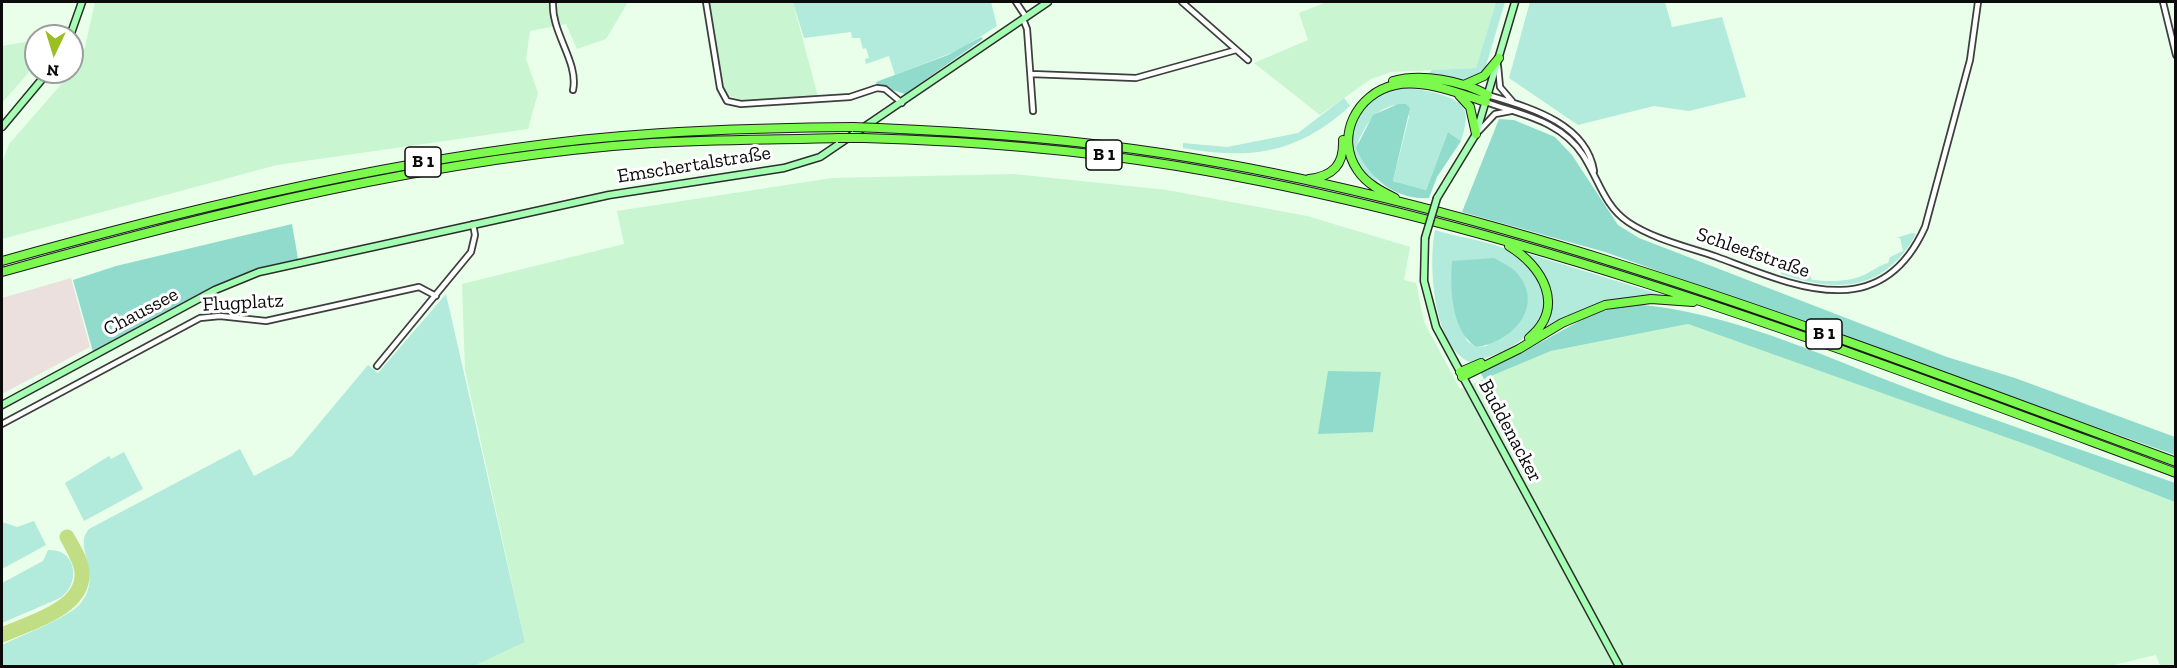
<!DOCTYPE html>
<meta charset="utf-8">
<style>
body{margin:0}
#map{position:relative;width:2177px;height:668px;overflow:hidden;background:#e9ffea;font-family:"Zilla Slab",serif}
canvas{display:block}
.frame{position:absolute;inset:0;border:3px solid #0b0b0b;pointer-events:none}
.north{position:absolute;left:24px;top:24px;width:60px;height:60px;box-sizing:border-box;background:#fff;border:2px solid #9d9d9d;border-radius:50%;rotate:184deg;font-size:16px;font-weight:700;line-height:24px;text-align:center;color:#0b0b0b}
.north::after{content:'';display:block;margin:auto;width:21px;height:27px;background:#9bbe20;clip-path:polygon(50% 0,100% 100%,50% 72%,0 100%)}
</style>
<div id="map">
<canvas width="2177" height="668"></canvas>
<div class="frame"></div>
<div class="north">N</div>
</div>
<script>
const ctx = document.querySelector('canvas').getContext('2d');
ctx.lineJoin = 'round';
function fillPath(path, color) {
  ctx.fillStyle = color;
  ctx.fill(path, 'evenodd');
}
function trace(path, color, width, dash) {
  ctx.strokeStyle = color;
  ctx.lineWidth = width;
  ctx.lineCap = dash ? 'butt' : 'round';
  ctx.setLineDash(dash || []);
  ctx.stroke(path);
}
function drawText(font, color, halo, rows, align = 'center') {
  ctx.font = font + ' "Zilla Slab",serif';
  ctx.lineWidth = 6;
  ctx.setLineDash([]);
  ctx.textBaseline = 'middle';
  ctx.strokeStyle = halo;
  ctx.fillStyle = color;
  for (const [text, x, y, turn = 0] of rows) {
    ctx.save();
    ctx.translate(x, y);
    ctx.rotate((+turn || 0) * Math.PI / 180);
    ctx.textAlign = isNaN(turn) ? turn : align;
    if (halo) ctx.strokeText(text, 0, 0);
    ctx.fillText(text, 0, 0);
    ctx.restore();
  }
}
const industrial = new Path2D(`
 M71 278 90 347 2 394V298Z`);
const farmland = new Path2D(`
 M95 2H628L606 39 577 49 566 24 530 31 526 59 538 93 528 129 277 165 2 239V163L9 144 72 72 85 47Z
 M708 2H793L818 97 745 101 727 95 722 87Z
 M1327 2H1496L1476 68 1391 72 1371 79 1320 115 1254 63 1308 40 1299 13Z
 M36 40V64L2 103V46Z
 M1014 174 1167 190 1307 216 1410 247 1404 280 1416 283 1424 322 1460 389 1551 351 1688 324 2036 448 2175 502V666H2160L2156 655 2109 666H474L525 642 465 370 462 284 624 244 617 211 832 178Z`);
const green = new Path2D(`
 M793 2H991L997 26 959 50 895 75 889 56 866 64 865 59 869 58 866 48 863 49 860 38H852L851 32 804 38Z
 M1496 2H1505L1485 69C1470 88 1447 79 1426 76L1432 70 1476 68Z
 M1530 2H1665L1672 27 1722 17 1746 97 1689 111 1654 106 1578 125 1509 78Z
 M1398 87C1411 88 1423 90 1436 93 1467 102 1471 110 1461 141L1448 132 1426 190 1393 181 1409 117 1406 104C1379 104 1368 120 1358 142L1378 182 1384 188C1359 182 1345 147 1353 124 1355 117 1364 105 1369 100 1376 93 1388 90 1398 87Z
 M1344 98 1350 106C1297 154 1251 160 1183 148V143L1227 147 1298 133Z
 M1435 230C1459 238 1489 240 1513 252 1525 259 1531 267 1538 279 1565 324 1507 355 1470 362 1433 347 1428 264 1435 230ZM1453 305 1488 346 1476 347 1467 341Z
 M1912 233 1916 234C1884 292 1837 293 1781 274L1784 263 1789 261 1797 263 1794 265 1796 274 1800 273 1801 277 1810 275 1812 280C1828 281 1845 283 1864 275 1873 271 1877 266 1888 263L1890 257 1903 251 1900 238H1896Z
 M1525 254 1526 253 1665 296C1617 296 1578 308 1538 335 1546 301 1558 279 1525 254Z
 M446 294 525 642 474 666H2V645C20 636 68 618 80 604 105 575 72 547 89 529L240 449 254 476 292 456 368 365 378 373Z
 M124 452 143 489 84 521 65 483 109 456 111 459Z
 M34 521 46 545 2 569V522L17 527Z
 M48 550C77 548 81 584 60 598L2 623V583L43 561Z`);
const forest = new Path2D(`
 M981 37 983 39 905 94 877 85 876 82 948 55Z
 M1398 104H1406L1410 108 1393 181 1426 190 1448 132 1461 141 1437 177 1429 198C1394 200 1369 178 1356 148L1373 115Z
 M1499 119 1514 120 1555 137 1572 155 1618 225 1639 238 1947 357 2015 378 2175 437V455L1605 252 1462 212Z
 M292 224 298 259 253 270 226 281 93 352 73 280 116 266Z
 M1494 258C1501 262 1512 267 1517 273 1546 307 1511 343 1476 347 1451 330 1450 289 1452 261Z
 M1634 304C1731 312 1820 355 1910 389 1998 422 2087 451 2175 483V502L2036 448 1688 324 1551 351 1484 379 1480 372 1516 356 1594 313Z
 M1328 371 1381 372 1373 432 1318 434Z`);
const stream = new Path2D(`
 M993 2H994`);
const taxiway = new Path2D(`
 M2 635C28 623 85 609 82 572 81 560 73 548 67 537`);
const street = new Path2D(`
 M553 2C551 33 579 62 573 90
 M706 2 720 88 727 101 741 104 850 97 877 88 885 89 902 103
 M1016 2 1026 17
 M1182 2 1248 60
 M2163 2 2176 55
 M1023 19 1027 29 1033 111
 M1498 66 1500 87 1512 101
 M1031 74 1136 78 1236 50
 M1488 95C1527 107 1586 122 1594 171
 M1486 102C1521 115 1560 120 1583 155 1598 178 1604 206 1628 222 1653 239 1688 247 1717 257 1793 285 1880 327 1925 227L1970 60 1978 2
 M1479 131 1495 114 1511 111
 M377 366 471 252 475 235 473 224
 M2 424 200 318 220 316 266 321 419 287 436 296`);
const secondary = new Path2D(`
 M70 36 82 2
 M2 127 48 72
 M1437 198 1476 134 1515 2
 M1425 238 1424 281 1436 327 1619 666
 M2 405 215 290 259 272 609 195 784 168 820 157 1048 2`);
const highway = new Path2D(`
 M1393 81C1422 73 1462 81 1488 95
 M1466 84 1484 76 1499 58
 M1459 95 1470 107 1476 134
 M879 128C976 132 1072 139 1168 154 1516 209 1846 341 2176 462
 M864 138C969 141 1073 149 1177 166 1521 223 1850 352 2176 473
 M1309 179C1333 176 1344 165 1343 140
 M1395 198C1381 191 1367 184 1358 171 1334 137 1357 93 1395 85 1424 79 1458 93 1486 102
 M1509 246C1542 266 1567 307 1529 338
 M2 261C180 211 362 167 546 144 648 131 751 128 853 127
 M2 272C208 214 438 157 652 143 714 139 776 140 838 138
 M1460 372 1481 363
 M1462 377 1519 349 1562 323 1605 305 1651 299 1693 302`);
const secondaryBridge = new Path2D(`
 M1425 238 1437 198`);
const highwayBridge = new Path2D(`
 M853 127 879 128
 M838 138H864`);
const shields = [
 [1104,155,36],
 [423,162,36],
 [1824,334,36]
];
const shieldNames = [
 ["B 1",1104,155],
 ["B 1",423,162],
 ["B 1",1824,334]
];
const streetNames = [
 ["Emschertalstraße",694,165,-9],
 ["Schleefstraße",1753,253,19],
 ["Flugplatz",243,303,-3],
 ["Chaussee",141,312,-28],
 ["Buddenacker",1510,431,62]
];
fillPath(industrial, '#ebe0de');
fillPath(farmland, '#c9f5d1');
fillPath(green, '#b2eadc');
fillPath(forest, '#91dbcd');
trace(stream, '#9c31d1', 1.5);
trace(taxiway, '#c2de85', 15);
trace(street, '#3e3e3e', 8);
trace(secondary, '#2d2d2d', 9);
trace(highway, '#1c1c1c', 10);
trace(street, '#fff', 4.5);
trace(secondary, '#a4ffb2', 6);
trace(highway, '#7cf94d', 8);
trace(secondaryBridge, '#2d2d2d', 9, []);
trace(highwayBridge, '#1c1c1c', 10, []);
trace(secondaryBridge, '#a4ffb2', 6);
trace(highwayBridge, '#7cf94d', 8);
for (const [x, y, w] of shields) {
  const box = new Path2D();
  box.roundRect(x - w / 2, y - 15, w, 30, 4.5);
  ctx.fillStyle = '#fff';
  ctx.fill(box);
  trace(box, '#0b0b0b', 1.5);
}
drawText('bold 18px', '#0b0b0b', null, shieldNames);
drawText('20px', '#0b0b0b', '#fff', streetNames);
</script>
